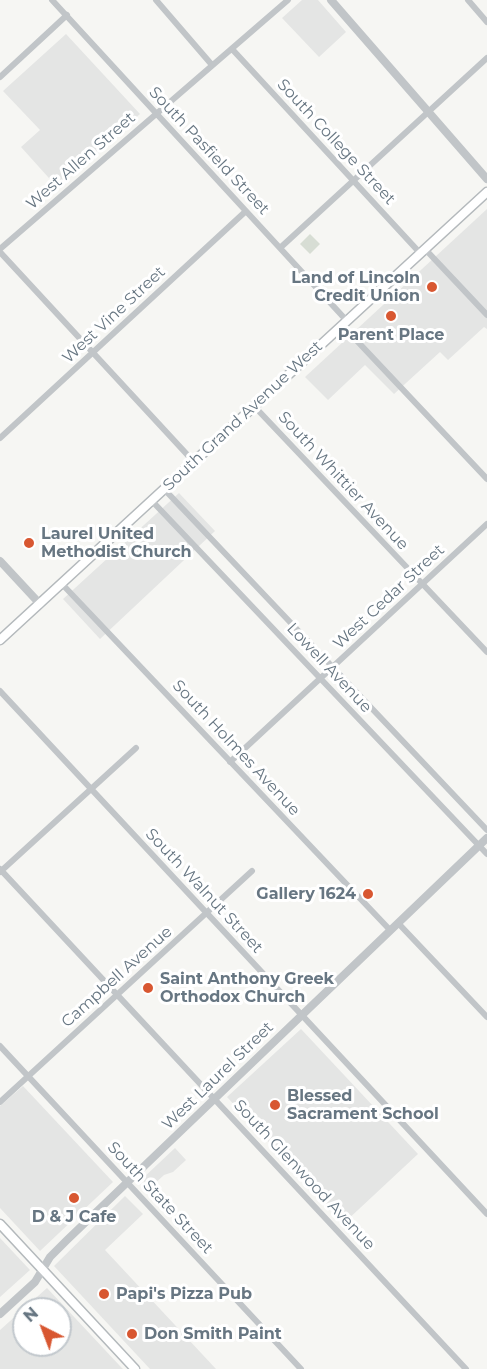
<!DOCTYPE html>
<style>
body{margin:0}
#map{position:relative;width:487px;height:1369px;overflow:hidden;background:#f6f6f3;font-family:Montserrat,sans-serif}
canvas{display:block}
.north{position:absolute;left:12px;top:1297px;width:60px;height:60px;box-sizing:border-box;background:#fff;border:2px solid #c2c8cd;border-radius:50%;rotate:318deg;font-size:16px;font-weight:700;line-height:24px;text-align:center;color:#677682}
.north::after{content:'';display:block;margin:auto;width:21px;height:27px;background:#d85731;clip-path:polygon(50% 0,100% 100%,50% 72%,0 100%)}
</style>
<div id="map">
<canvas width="487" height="1369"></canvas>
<div class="north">N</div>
</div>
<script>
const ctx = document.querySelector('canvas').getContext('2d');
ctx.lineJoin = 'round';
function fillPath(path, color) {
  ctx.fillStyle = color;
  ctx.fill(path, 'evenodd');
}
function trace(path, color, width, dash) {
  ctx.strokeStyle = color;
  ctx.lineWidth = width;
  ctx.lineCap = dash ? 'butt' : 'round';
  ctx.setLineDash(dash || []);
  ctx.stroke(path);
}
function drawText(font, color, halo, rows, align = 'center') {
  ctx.font = font + ' Montserrat,sans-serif';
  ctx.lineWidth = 6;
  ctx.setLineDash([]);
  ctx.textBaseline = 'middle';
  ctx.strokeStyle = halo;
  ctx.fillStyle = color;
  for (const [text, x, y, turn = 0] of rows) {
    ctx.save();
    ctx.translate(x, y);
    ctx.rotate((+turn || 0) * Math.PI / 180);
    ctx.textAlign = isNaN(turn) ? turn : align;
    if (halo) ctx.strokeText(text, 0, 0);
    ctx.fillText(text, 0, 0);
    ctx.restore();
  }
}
const built = new Path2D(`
 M302 0H318L346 32 319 57 282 18Z
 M66 34 140 114 57 187 21 147 40 130 3 91Z
 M487 209V329L484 327 448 360 440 352 394 394 365 365 328 400 305 377Z
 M179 493 215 531 100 639 63 599Z
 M301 1029 418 1154 344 1223 227 1097Z
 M23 1086 113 1182 40 1251 0 1208V1106Z
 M175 1148 186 1160 173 1172 164 1175 150 1188 142 1179Z
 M125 1196 143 1214 105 1250 216 1369H150L54 1266Z
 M0 1238 30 1270 0 1297Z
 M47 1288 120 1366 123 1369H0V1330ZM24 1309H60V1345H24Z`);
const green = new Path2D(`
 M310 234 320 244 310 254 300 244Z`);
const minor = new Path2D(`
 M52 0 347 321
 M156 0 212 65
 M468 0 487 22
 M232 49 420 253
 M0 77 67 15
 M280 248 487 58
 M0 249 288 0
 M425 249 487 315
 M0 252 194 462
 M342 325 487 479
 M254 406 487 652
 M0 438 246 211
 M164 489 487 830
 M152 501 487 854
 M62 584 390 930
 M0 691 487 1214
 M230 762 487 524
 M0 869 466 1369
 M0 872 136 748
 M398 923 487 1017
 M0 1046 301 1369
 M0 1102 252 871`);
const tertiary = new Path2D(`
 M331 0 487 179
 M0 561 40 604
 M0 1314 35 1282 50 1257 67 1240 487 838`);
const secondary = new Path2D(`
 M0 640 487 192
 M0 1224 135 1369`);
const markers = [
 [432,287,6,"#d85731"],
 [391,316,6,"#d85731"],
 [29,543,6,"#d85731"],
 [368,894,6,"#d85731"],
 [148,988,6,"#d85731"],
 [275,1105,6,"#d85731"],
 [74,1198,6,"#d85731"],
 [104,1294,6,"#d85731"],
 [132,1334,6,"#d85731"]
];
const streetNames = [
 ["South College Street",336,142,47],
 ["South Pasfield Street",209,151,47],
 ["West Allen Street",81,161,-41],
 ["West Vine Street",114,315,-43],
 ["South Grand Avenue West",243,416,-43],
 ["South Whittier Avenue",343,481,47],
 ["West Cedar Street",389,597,-43],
 ["Lowell Avenue",329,668,47],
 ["South Holmes Avenue",236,748,47],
 ["South Walnut Street",204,891,47],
 ["Campbell Avenue",117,977,-42],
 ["West Laurel Street",218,1076,-44],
 ["South Glenwood Avenue",304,1175,47],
 ["South State Street",160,1198,47]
];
const poiNames = [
 ["Land of Lincoln",420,278,"right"],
 ["Credit Union",420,296,"right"],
 ["Parent Place",391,335,"center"],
 ["Laurel United",41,534],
 ["Methodist Church",41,552],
 ["Gallery 1624",356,894,"right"],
 ["Saint Anthony Greek",160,979],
 ["Orthodox Church",160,997],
 ["Blessed",287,1096],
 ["Sacrament School",287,1114],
 ["D & J Cafe",74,1217,"center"],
 ["Papi's Pizza Pub",116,1294],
 ["Don Smith Paint",144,1334]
];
fillPath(built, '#e4e5e4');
fillPath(green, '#d7ddd4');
trace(secondary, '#b4b9bc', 11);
trace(minor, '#c1c5c8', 6);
trace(tertiary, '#c1c5c8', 8);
trace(secondary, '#fff', 8);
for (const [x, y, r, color] of markers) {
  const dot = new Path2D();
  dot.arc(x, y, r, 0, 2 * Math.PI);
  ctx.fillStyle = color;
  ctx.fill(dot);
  trace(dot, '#fff', 2);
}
drawText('16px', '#677682', '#fff', streetNames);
drawText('bold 16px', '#677682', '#fff', poiNames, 'left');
</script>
